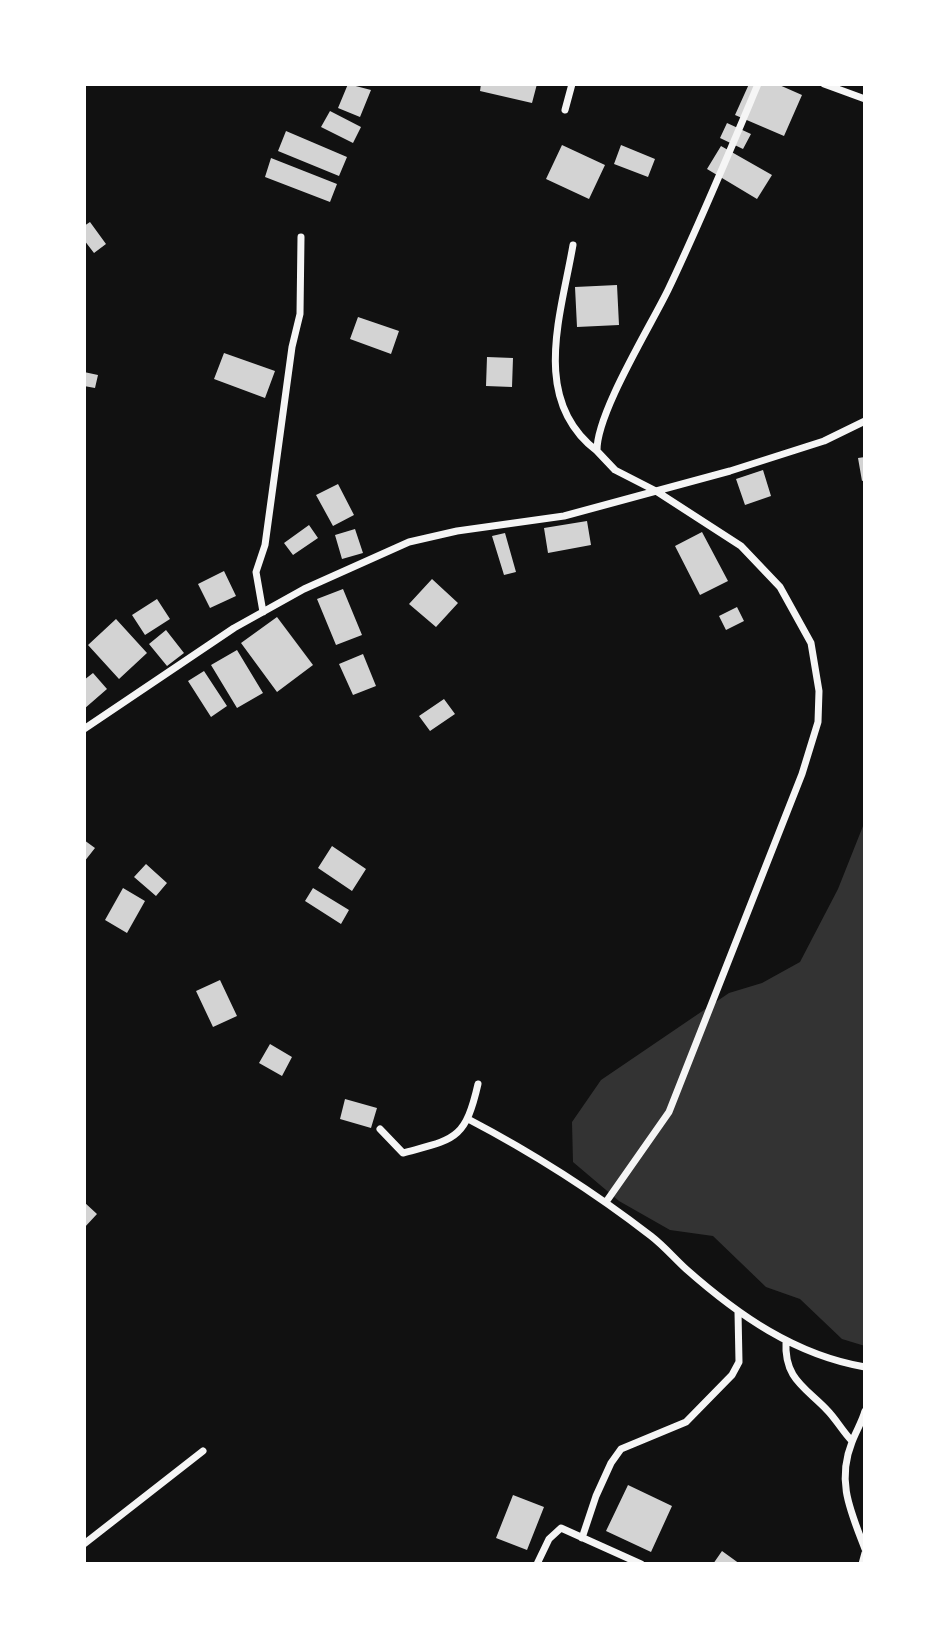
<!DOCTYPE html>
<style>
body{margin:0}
#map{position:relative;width:949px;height:1648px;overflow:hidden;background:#111;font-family:Arial,sans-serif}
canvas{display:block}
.frame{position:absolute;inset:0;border:86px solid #fff;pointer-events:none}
</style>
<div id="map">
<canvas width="949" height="1648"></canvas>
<div class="frame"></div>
</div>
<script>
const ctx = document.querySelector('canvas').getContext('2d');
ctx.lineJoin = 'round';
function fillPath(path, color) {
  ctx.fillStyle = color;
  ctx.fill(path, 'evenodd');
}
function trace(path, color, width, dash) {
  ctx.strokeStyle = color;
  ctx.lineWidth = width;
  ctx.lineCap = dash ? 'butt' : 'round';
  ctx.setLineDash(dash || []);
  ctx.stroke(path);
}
const water = new Path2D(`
 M865 821V1346L842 1339 800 1299 766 1287 713 1236 670 1230 619 1201 573 1162 572 1122 601 1080 729 993 762 983 800 962 838 889Z`);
const building = new Path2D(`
 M348 84 371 90 360 117 338 108Z
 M481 84H537L532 103 480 91Z
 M749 84H777L802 95 784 136 735 115Z
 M330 111 361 127 353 143 321 127Z
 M727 123 751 134 743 149 720 138Z
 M286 131 347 157 339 176 278 151Z
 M562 145 605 165 589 199 546 179Z
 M621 145 655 159 648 177 614 164Z
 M721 146 772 175 757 199 707 169Z
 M271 158 337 184 330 202 265 177Z
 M90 222 106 244 94 253 84 240V226Z
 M617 285 619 325 577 327 575 287Z
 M358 317 399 331 391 354 350 339Z
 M224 353 275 371 265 398 214 379Z
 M487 357 513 358 512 387 486 386Z
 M84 372 98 375 95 388 84 386Z
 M865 457V480L862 481 858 458Z
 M763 470 771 496 745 505 736 479Z
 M338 484 354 515 333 526 316 495Z
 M587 521 591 545 548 553 544 528Z
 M309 525 318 538 293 555 284 543Z
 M355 529 363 553 342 559 335 535Z
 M702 532 728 581 700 595 675 546Z
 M505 533 516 572 504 575 492 536Z
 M224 571 236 596 210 608 198 584Z
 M432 579 458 603 436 627 409 604Z
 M343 589 362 635 336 645 317 599Z
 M157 599 170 619 145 635 132 615Z
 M737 607 744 621 726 630 719 616Z
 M277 617 313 665 277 692 241 643Z
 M116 619 147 653 119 679 88 645Z
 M166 630 184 653 167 666 149 644Z
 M237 650 263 693 237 708 211 665Z
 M363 654 376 686 353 695 339 664Z
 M204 671 227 706 211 717 188 681Z
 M93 673 107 689 84 709V680Z
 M444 699 455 714 430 731 419 716Z
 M84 840 95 848 84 862Z
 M332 846 366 869 352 891 318 868Z
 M146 864 167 883 156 896 134 877Z
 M123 888 145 901 127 933 105 920Z
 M313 888 349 910 341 924 305 901Z
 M220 980 237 1016 213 1027 196 991Z
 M270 1044 292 1057 282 1076 259 1063Z
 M345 1099 377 1108 371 1128 340 1119Z
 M84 1202 97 1214 84 1228Z
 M628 1485 672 1506 651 1552 606 1531Z
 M513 1495 544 1507 527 1550 496 1538Z
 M722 1551 740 1564H713Z`);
const minor = new Path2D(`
 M824 84 865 99
 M565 110 572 84
 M573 245C561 315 530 400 597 451
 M263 612 256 572 265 545 292 347 300 314 301 237
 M84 729 234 628 304 589 409 542 457 531 564 516 730 471 824 441 865 421
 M468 1119C533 1153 594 1192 651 1236 664 1246 674 1258 686 1269 738 1315 795 1355 865 1367
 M380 1129 403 1153C454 1139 465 1141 478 1084
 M606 1202 669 1112 802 774 818 722 819 691 811 643 780 587 741 546 656 491 615 470 597 451C596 414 650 327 668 290 700 223 729 153 758 84
 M786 1341C784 1379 805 1387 827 1410 836 1419 843 1432 852 1441
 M865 1411C862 1422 856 1431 852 1442 836 1482 851 1512 865 1549
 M582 1538 596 1496 611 1463 621 1449 686 1422 732 1375 739 1362 738 1312
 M84 1544 203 1451
 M537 1564 549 1539 561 1528 641 1564
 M862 1564 865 1553`);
fillPath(water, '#333');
fillPath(building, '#d3d3d3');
trace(minor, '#f5f5f5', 7);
</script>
